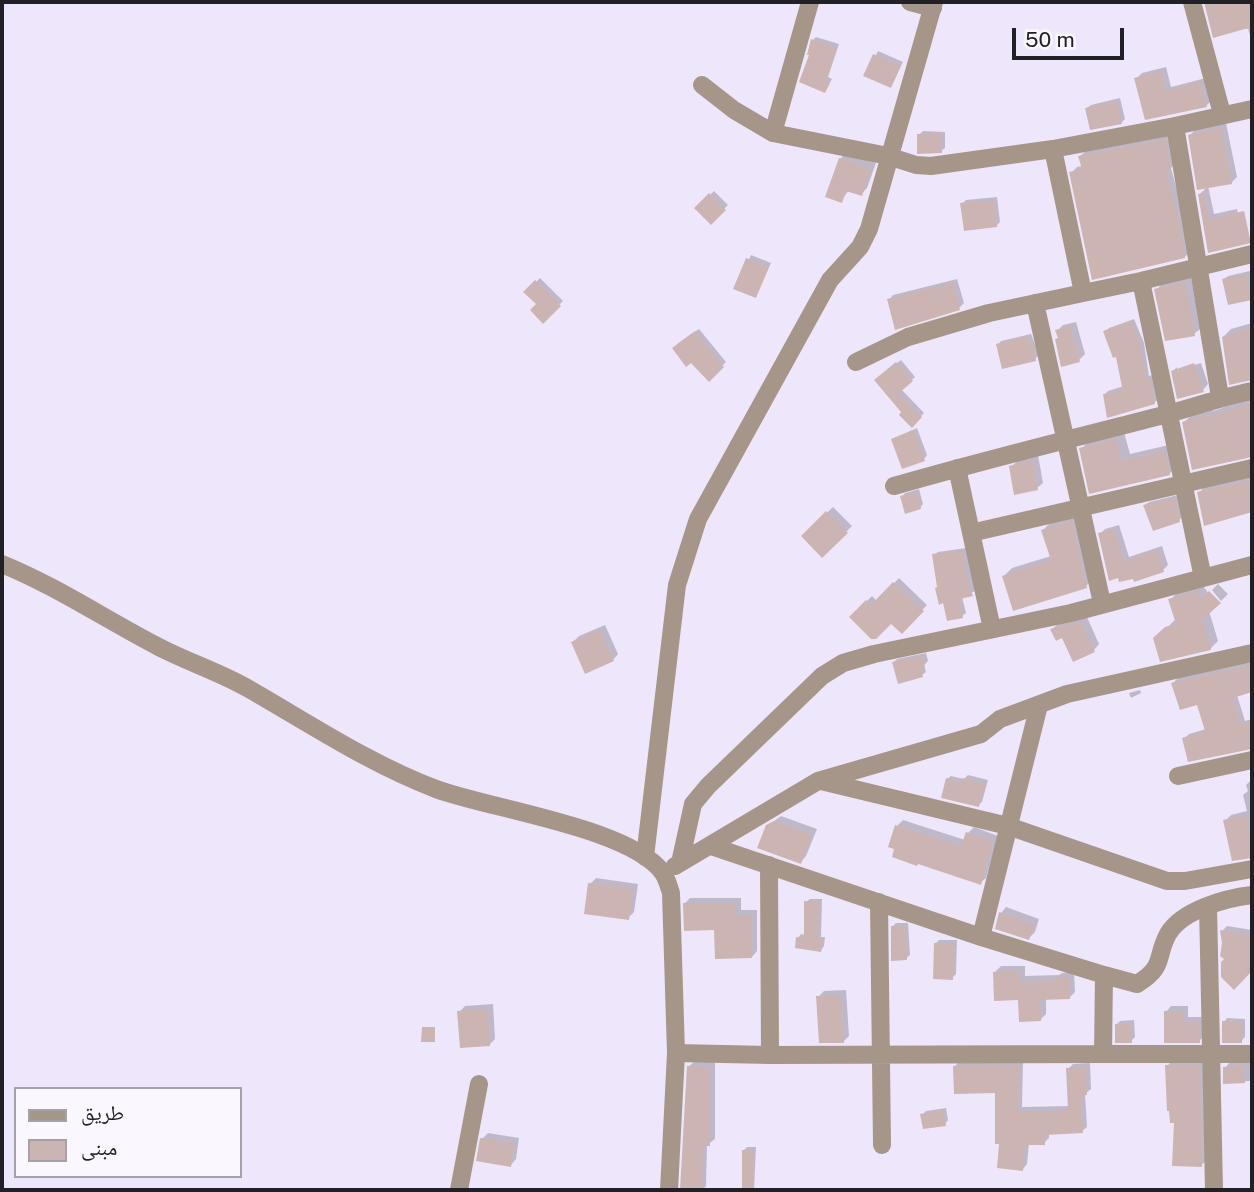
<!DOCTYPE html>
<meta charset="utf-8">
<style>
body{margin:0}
#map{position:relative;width:1254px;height:1192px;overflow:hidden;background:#eee7fb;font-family:"Public Sans","Noto Naskh Arabic",sans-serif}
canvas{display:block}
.frame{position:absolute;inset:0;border:4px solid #222027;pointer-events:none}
.legend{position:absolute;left:14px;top:1087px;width:228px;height:91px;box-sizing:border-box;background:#faf7ff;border:2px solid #a4a1a9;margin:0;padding:9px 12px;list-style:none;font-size:21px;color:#222027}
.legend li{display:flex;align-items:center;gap:14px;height:35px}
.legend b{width:35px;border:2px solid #a4a1a9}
.scale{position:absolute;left:1012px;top:28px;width:112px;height:32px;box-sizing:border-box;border:4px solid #222027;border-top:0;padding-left:9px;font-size:21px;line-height:24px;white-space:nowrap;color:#222027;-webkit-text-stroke:5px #faf7ff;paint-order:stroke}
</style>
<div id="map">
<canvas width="1254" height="1192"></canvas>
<div class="frame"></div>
<ul class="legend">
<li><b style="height:9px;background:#a69689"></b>طريق</li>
<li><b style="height:19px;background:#cbb4b1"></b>مبنى</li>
</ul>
<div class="scale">50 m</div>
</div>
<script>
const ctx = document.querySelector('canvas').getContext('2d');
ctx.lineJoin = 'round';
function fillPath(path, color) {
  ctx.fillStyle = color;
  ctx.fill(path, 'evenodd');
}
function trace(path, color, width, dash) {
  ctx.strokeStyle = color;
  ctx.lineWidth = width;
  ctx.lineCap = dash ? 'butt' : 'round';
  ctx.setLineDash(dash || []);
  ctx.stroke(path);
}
const shadow = new Path2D(`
 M1206 2H1252V41L1248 29 1243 28 1215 36Z
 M816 37 839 44 828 77 832 79 825 91 811 54 813 40Z
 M878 51 903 62 890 86 866 75Z
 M1166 67 1171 87 1206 78 1212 100 1206 106 1147 118 1136 79 1142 73Z
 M1120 98 1125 119 1121 123 1087 108 1091 105Z
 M1226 123 1237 177 1232 182 1208 186 1214 214 1237 209 1244 238 1209 251 1200 194 1208 186 1190 135 1195 130Z
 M923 131 945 132V148L941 151 919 135Z
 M1171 135 1175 164 1171 168 1184 217 1190 251 1185 257 1071 173 1077 167 1082 166 1080 156 1086 151Z
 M846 153 876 163 867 188 861 194 849 190 841 201 840 159Z
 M714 191 728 205 711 222 697 208Z
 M997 197 1000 222 996 226 962 204 966 200Z
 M751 255 771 263 756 296 736 288Z
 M1250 271 1252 283 1251 298 1224 279 1228 276Z
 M1191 277 1200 329 1194 334 1156 290 1162 284Z
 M540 278 563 301 543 321 538 304 526 292Z
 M957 279 964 303 959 308 889 300 893 295Z
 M1134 319 1144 343 1149 376 1153 375 1158 399 1154 403 1105 394 1108 391 1124 386 1117 355 1105 332 1109 328Z
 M1076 322 1085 354 1079 360 1059 337 1057 331 1063 325Z
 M1252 323V379L1231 383 1223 337 1231 329Z
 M699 329 726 362 709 379 677 344Z
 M1031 334 1039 355 1035 359 998 345 1001 341Z
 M901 360 915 377 901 389 924 413 912 425 880 377Z
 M1201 363 1208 384 1203 390 1173 371 1177 367V370Z
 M1252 398V456L1184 422 1192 415 1213 408V411Z
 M917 428 927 455 924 459 893 439Z
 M1124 432 1130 454 1173 444 1177 466 1169 474 1091 492 1081 449 1089 441Z
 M1038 455 1043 483 1037 488 1011 467 1017 461Z
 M1252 475V510L1205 524 1199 493 1206 485Z
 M919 489 923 504 920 508 902 497 905 493Z
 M1178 495 1182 517 1179 520 1145 505 1149 502Z
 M833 507 852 526 823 555 803 536Z
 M1080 514 1094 578 1086 586 1004 576 1012 568 1051 556 1043 530 1051 522Z
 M1119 525 1129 557 1162 546 1168 565 1163 570 1134 577 1100 534 1105 529Z
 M966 548 975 591 962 597 966 613 962 616 945 601 938 587 934 555 938 552Z
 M899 578 927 605 902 631 891 621 874 639 851 617 872 596 877 601Z
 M1218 584 1228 594 1221 601 1212 590Z
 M1202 585 1207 591 1209 611 1218 641 1210 649 1155 639 1176 619 1170 600 1178 592Z
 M1087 617 1099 644 1094 650 1052 629 1058 624Z
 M605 625 618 654 613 660 573 642 579 636Z
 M926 653 928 661 924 665 926 672 922 675 894 662 897 659Z
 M1252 662V690L1237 695 1245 721 1252 719V748L1184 739 1189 734 1206 729 1198 703 1173 683 1178 678Z
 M1140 690 1141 693 1131 698 1129 693Z
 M968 775 988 780 982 802 978 805 947 779 951 776 964 779Z
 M1252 779V857L1234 859 1225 821 1231 815 1247 811 1243 795 1248 791 1246 785Z
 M781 816 817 829 806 856 801 862 767 826Z
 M903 820 965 840 968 833 974 827 998 836 986 878 980 883 897 826Z
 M596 878 638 884 634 912 628 918 590 884Z
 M690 898H741V910H757V951L752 957 684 904Z
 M810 899H822L821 937H825L824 946 821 950 798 938 801 934 806 935V902Z
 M1006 907 1039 919 1035 932 1029 938 1001 913Z
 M896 923H908L910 955 906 958 892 927Z
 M1227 926 1252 930V970L1222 931Z
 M939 940H957L956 974 952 978 935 944Z
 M1001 966H1025V976L1059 975 1062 973 1074 972 1075 992 1069 998H1046V1014L1040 1020 995 972Z
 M846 990 849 1036 843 1042 818 997 824 991Z
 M493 1004 495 1039 489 1045 459 1012 465 1006Z
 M1171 1006H1188V1017H1204L1205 1035 1199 1041 1166 1012Z
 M1227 1018 1245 1019V1037L1241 1041 1224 1022Z
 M1134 1020 1135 1037 1131 1041 1116 1025 1120 1021Z
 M1252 1061V1081L1225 1082V1068L1230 1062Z
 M694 1062H715V1139L707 1145 706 1186 702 1190H682L688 1067Z
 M959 1062H1023L1022 1107 1070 1106 1068 1069 1073 1064 1090 1063 1091 1089 1085 1094 1087 1127 1082 1131 1049 1133V1138L1044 1143H1029L1027 1164 1023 1169 1001 1143 997 1091 954 1067Z
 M1170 1063H1203L1205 1162 1201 1165 1175 1121 1167 1066Z
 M946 1108 948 1120 945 1124 922 1115 926 1111Z
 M488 1133 519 1138 516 1159 511 1165 482 1139Z
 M747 1147H756L754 1190H744V1150Z`);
const building = new Path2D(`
 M1204 2H1252V27L1213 38Z
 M811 39 837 48 826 81 830 83 825 93 799 82 809 55H807Z
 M873 54 901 66 891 88 863 76Z
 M1161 71 1166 91 1200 82 1207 107 1145 120 1134 78Z
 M1117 101 1122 124 1090 130 1085 108Z
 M1221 127 1232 184 1197 190 1188 135Z
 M917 134H942V153L917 154Z
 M1166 139 1171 171 1166 172 1180 223 1185 258 1092 280 1069 172 1082 169 1078 156Z
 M839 158 871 169 862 196 846 191 842 203 825 197Z
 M709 193 726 210 711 225 694 208Z
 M1204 193 1209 219 1244 211 1251 243 1208 253 1198 194Z
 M994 200 997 227 964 231 960 203Z
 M746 258 769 267 756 298 733 289Z
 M1246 274 1252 300 1228 305 1222 279Z
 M535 280 561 306 543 324 530 310 536 304 523 292Z
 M1185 282 1195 336 1165 341 1154 289Z
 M953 283 960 310 895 330 887 299Z
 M1131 321 1141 347 1146 379 1150 378 1155 404 1107 418 1103 394 1121 391 1120 388 1122 387 1116 357 1113 358 1103 331Z
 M1070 326 1080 362 1061 367 1055 339 1058 338 1055 330Z
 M1252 328V380L1229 385 1222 337Z
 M695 331 724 367 709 382 691 363 686 367 672 348Z
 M1028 336 1030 346 1033 345 1036 361 1002 369 996 344Z
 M896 362 913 381 898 394 922 417 912 428 899 415 901 412 874 380Z
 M1194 363 1204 392 1177 399 1171 371Z
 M1252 403V457L1192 470 1182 422 1205 415 1206 417Z
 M913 430 925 461 902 469 891 439Z
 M1116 439 1122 461 1165 451 1170 475 1089 494 1079 448Z
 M1033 460 1038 490 1014 495 1009 466Z
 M1252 480V512L1204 526 1197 492Z
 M916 492 921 509 905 514 900 496Z
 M1175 498 1180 522 1153 531 1143 505Z
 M826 511 848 533 822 558 801 536Z
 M1072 521 1087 588 1013 611 1002 576 1051 560 1041 530Z
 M1114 529 1124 561 1157 550 1164 572 1134 582 1133 579 1119 582 1118 578 1109 581 1098 533Z
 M963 550 967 580 973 596 960 599 963 618 947 621 943 603 939 605 935 588 937 587 932 554Z
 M893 582 924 611 902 634 891 624 876 639H871L849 617 866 600 871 605Z
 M1197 591 1200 599 1209 591 1221 603 1202 620 1211 650 1160 662 1153 638 1165 627 1176 624 1168 599Z
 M1081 622 1095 652 1073 662 1062 638 1056 641 1050 629Z
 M599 629 614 661 585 674 571 642Z
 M922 656 925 667 921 668 923 677 898 684 892 662Z
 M1252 665V692L1233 698 1240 725 1252 722V749L1188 762 1182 738 1205 731 1197 705 1180 710 1171 683Z
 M946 778 961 783 963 778 985 784 979 807 941 798Z
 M1246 815 1252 845V858L1232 861 1223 820Z
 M774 821 812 835 801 864 757 848 766 825Z
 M895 825 961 846 966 832 993 841 981 885 918 864 917 866 892 857 894 849 888 847Z
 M588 883 633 889 629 920 584 914Z
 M804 901 819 902 818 940H823L821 952 795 948 796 937 804 938Z
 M683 903H736V915H752V958L715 959 714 930 684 931Z
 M999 912 1035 925 1029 940 995 929Z
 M891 926H905L907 960 891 961Z
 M1220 930 1252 936V971L1234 990 1221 977V962L1224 959 1220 956 1222 943Z
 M934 943H954L953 980 933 979Z
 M1019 971 1020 982 1054 981V978L1069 977 1070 999 1040 1000 1041 1021 1019 1022 1018 1000 994 1001 993 972Z
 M840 995 844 1043H819L816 996Z
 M487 1009 490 1046 460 1048 457 1011Z
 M1164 1011H1183V1022H1199L1200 1043H1164Z
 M1222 1021H1242V1043H1222Z
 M1131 1023 1132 1043H1115V1024Z
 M422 1027H435V1042H421Z
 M1165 1065H1200L1202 1167 1172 1166 1174 1123H1170L1169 1111H1167Z
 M687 1066 710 1067V1146H703L702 1190H680Z
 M953 1066H1019L1018 1111H1054L1068 1109 1066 1068 1086 1067 1087 1095 1081 1096 1083 1133 1045 1135V1145H1025L1023 1171 997 1168 999 1144H995V1093L954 1094Z
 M1244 1066 1245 1083 1223 1084V1067Z
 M943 1110 946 1126 923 1129 920 1114Z
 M480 1138 514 1143 511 1167 476 1161Z
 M742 1150H753V1190H742Z`);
const street = new Path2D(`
 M910 2 933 8
 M1192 2 1222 114
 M702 85 734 110 773 133 888 156 916 165 931 166 1053 149 1175 126 1252 109
 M1175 126 1220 397
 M773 133 810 2
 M1053 149 1083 293 1141 281 1252 254
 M1141 281 1203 578
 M1035 303 1102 603
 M856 362 908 337 989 313 1083 293
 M957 468 992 629
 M894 486C984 460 1074 438 1164 415 1194 407 1222 397 1252 391
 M971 533 1252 468
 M2 564C56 586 105 619 157 646 187 662 220 672 249 689 310 724 370 764 436 789 490 809 631 828 663 873 667 879 669 887 671 893L676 1053 669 1190
 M1178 776 1252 760
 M821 781 1008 826 1167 881H1185L1252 869
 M711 846 981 937 1104 975
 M645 857 677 585 698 519 830 280 860 247 869 229 934 2
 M680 863 693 804 708 786 822 676 843 663 874 654 1071 613 1252 565
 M769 865 770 1055
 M675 866 818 781 981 734 1000 719 1067 694 1252 653
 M879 902 882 1145
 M1208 906 1214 1190
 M981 937 1039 705
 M676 1053 770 1055 1103 1054 1104 975 1137 984C1166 966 1155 958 1168 934 1182 910 1226 898 1252 895
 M1103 1054H1252
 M459 1190 479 1084`);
fillPath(shadow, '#0003');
fillPath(building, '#cbb4b1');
trace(street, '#a69689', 18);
</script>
